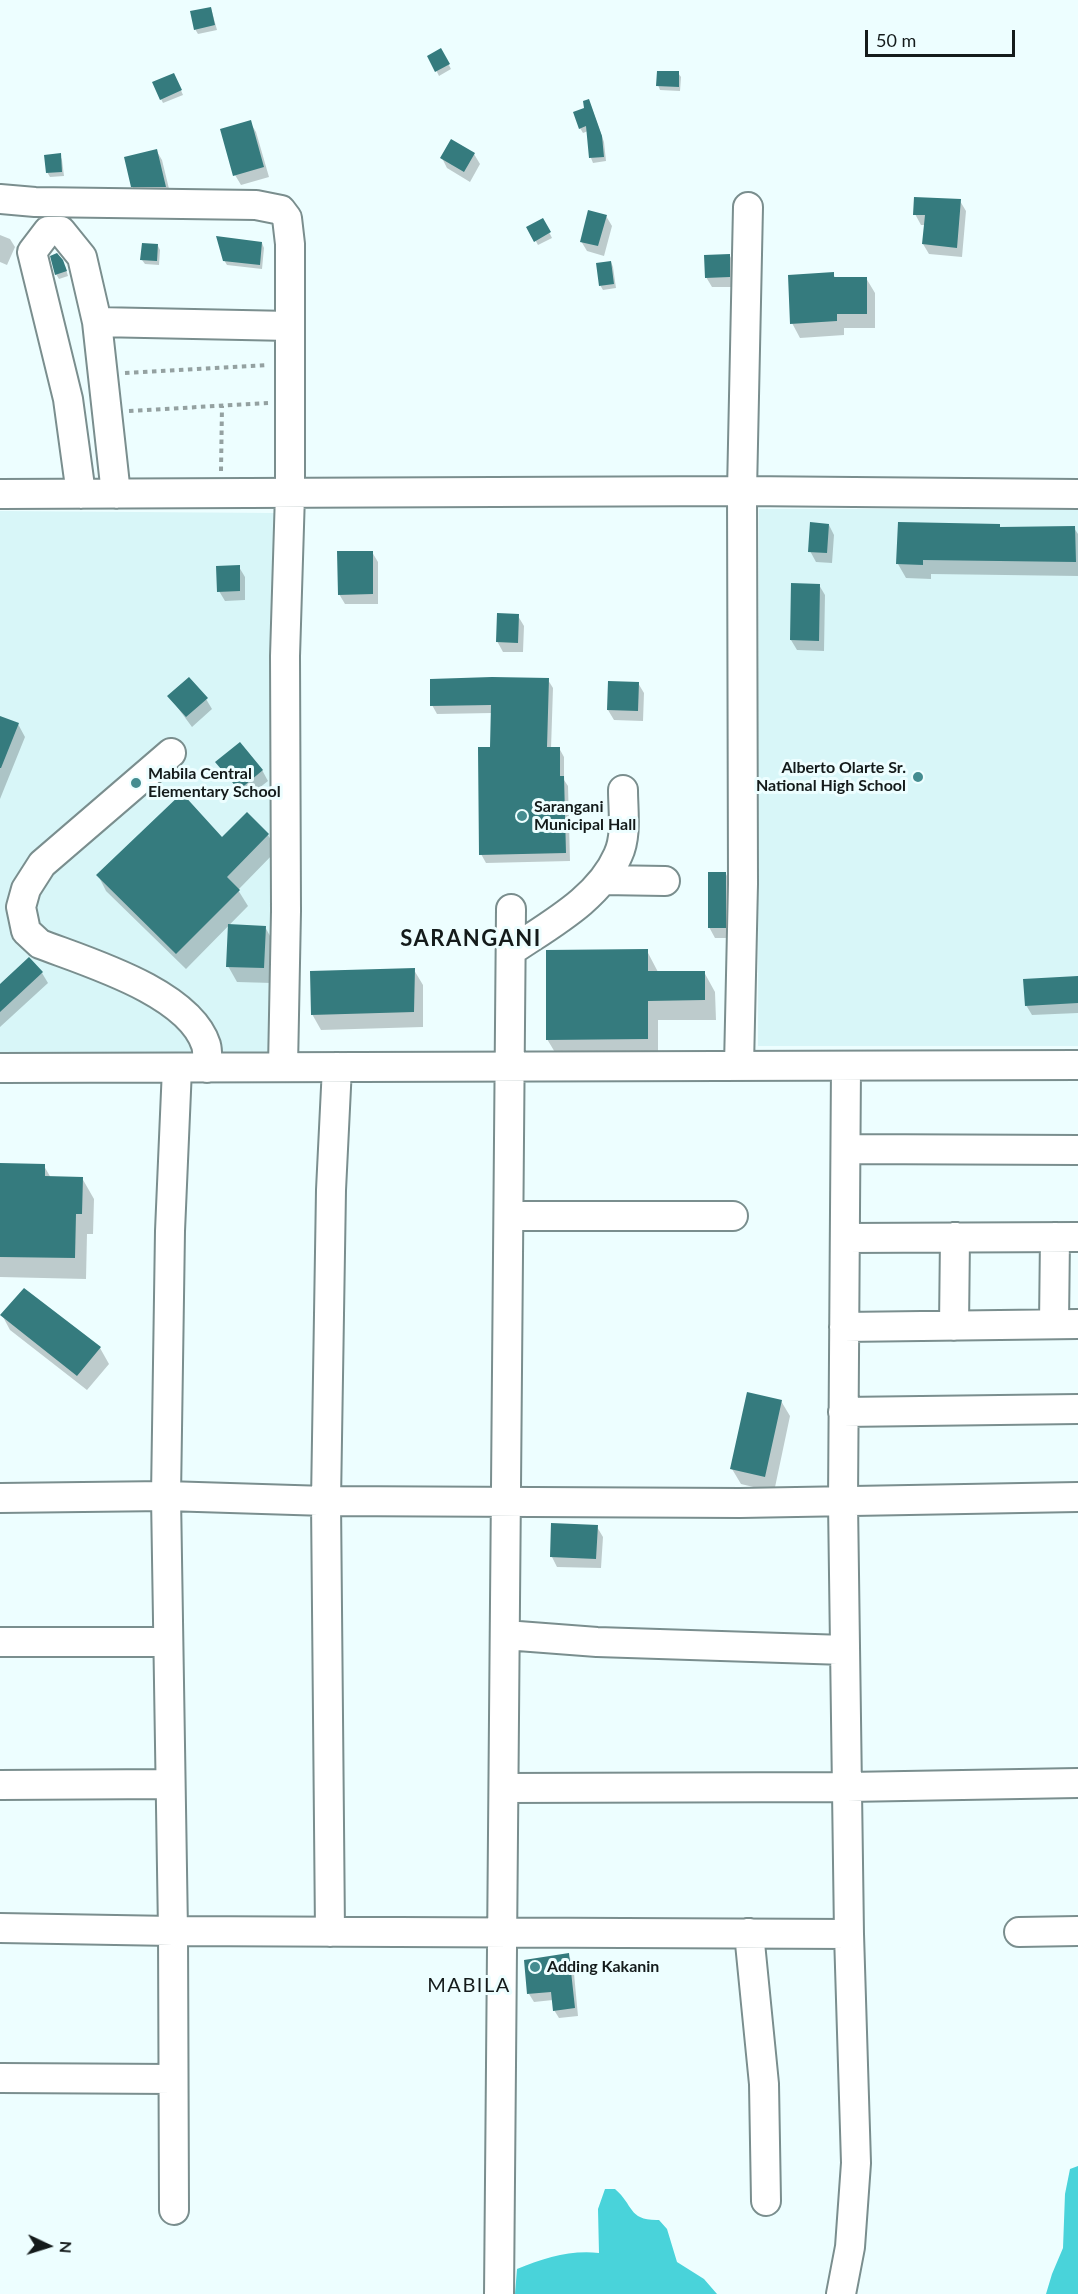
<!DOCTYPE html>
<style>
body{margin:0}
#map{position:relative;width:1078px;height:2294px;overflow:hidden;background:#edfeff;font-family:Lato,sans-serif}
canvas{display:block}
.north{position:absolute;left:18px;top:2216px;width:60px;height:60px;-webkit-text-stroke:4px #edfeff;paint-order:stroke;rotate:94deg;font-size:16px;font-weight:700;line-height:24px;text-align:center;color:#141b1b}
.north::after{content:'';display:block;margin:auto;width:21px;height:27px;background:#141b1b;clip-path:polygon(50% 0,100% 100%,50% 72%,0 100%)}
.scale{position:absolute;left:865px;top:30px;width:150px;height:27px;box-sizing:border-box;border:3px solid #141b1b;border-top:0;padding-left:8px;font-size:18px;line-height:21px;white-space:nowrap;color:#141b1b;-webkit-text-stroke:4px #edfeff;paint-order:stroke}
</style>
<div id="map">
<canvas width="1078" height="2294"></canvas>
<div class="north">N</div>
<div class="scale">50 m</div>
</div>
<script>
const ctx = document.querySelector('canvas').getContext('2d');
ctx.lineJoin = 'round';
function fillPath(path, color) {
  ctx.fillStyle = color;
  ctx.fill(path, 'evenodd');
}
function trace(path, color, width, dash) {
  ctx.strokeStyle = color;
  ctx.lineWidth = width;
  ctx.lineCap = dash ? 'butt' : 'round';
  ctx.setLineDash(dash || []);
  ctx.stroke(path);
}
function drawText(font, color, halo, rows, align = 'center') {
  ctx.font = font + ' Lato,sans-serif';
  ctx.lineWidth = 6;
  ctx.setLineDash([]);
  ctx.textBaseline = 'middle';
  ctx.strokeStyle = halo;
  ctx.fillStyle = color;
  for (const [text, x, y, turn = 0] of rows) {
    ctx.save();
    ctx.translate(x, y);
    ctx.rotate((+turn || 0) * Math.PI / 180);
    ctx.textAlign = isNaN(turn) ? turn : align;
    if (halo) ctx.strokeText(text, 0, 0);
    ctx.fillText(text, 0, 0);
    ctx.restore();
  }
}
const built = new Path2D(`
 M759 509H1078V1046H758Z
 M0 511 274 513 271 1054 0 1053Z`);
const water = new Path2D(`
 M1078 2166V2294H1046L1052 2274 1063 2248 1065 2194 1070 2169Z
 M605 2189H615C634 2205 628 2221 659 2220L667 2229 677 2262 704 2279 717 2294H515L517 2269C545 2258 569 2250 599 2253L598 2209Z`);
const shadow = new Path2D(`
 M211 8 217 30 198 34 195 29Z
 M441 50 451 69 439 76 429 56Z
 M678 73 681 77 680 91 660 90 658 85Z
 M176 79 183 95 163 103 161 99Z
 M591 106 604 142 606 161 593 163 591 158 588 131 583 133 580 128Z
 M250 122 256 132 269 177 241 185 235 175Z
 M156 150 162 160 171 197H138L132 186Z
 M474 154 480 164 470 182 447 168 442 158Z
 M60 155 62 160 64 176 50 177 47 172Z
 M960 201 966 211 962 257 929 254 923 244 925 225H921L915 214Z
 M606 216 612 226 604 256 587 251 581 241Z
 M543 220 552 238 538 245 528 227Z
 M0 235 10 239 15 247 7 265 0 262Z
 M262 243 264 248 262 269 227 265 224 260Z
 M158 246 160 250 159 265 145 264 142 260Z
 M730 256 735 266V287H712L706 277Z
 M611 262 613 267 616 288 603 290 600 285Z
 M65 266 68 276 59 279 56 274Z
 M833 274 836 279 866 278 875 293V328H844V335L800 338 792 323Z
 M829 525 834 535 832 563 816 562 810 551Z
 M999 526 1001 529 1074 528 1078 534V576L931 574V579L906 578 898 564Z
 M372 552 378 562V604H345L339 594Z
 M239 567 245 577V600L225 601 219 591Z
 M819 585 825 595 824 651 797 650 791 640Z
 M518 616 524 626 523 652H503L497 641Z
 M548 680 553 688 551 749 559 748 564 757V780L568 786 570 861 486 863 481 854 492 749V713L437 714 432 705Z
 M638 683 644 693 643 721 614 720 608 710Z
 M169 696 206 699 212 709 192 727Z
 M0 717 18 724 25 737 0 799Z
 M217 762 262 770 268 781 245 799Z
 M268 835 277 850 238 890 248 906 186 969 106 891 98 875 222 839Z
 M726 874 731 884V938H715L709 927Z
 M265 927 274 943 272 983 237 982 228 966Z
 M647 951 658 972H704L715 992 716 1020H658V1059H559L547 1039Z
 M414 970 423 985V1027L321 1030 312 1014Z
 M42 973 48 983 0 1027V986Z
 M1078 977V1013L1032 1015 1026 1005Z
 M0 1165 44 1166 51 1178H82L94 1199 93 1234H87L86 1279 0 1277Z
 M25 1290 100 1348 109 1364 87 1390 10 1330 2 1315Z
 M781 1401 790 1416 774 1492 741 1484 732 1469Z
 M597 1527 603 1537 601 1568 557 1567 552 1557Z
 M568 1955 573 1963 578 2016 559 2018 554 2010 553 2000 534 2002 529 1994Z`);
const building = new Path2D(`
 M211 7 215 25 194 30 190 11Z
 M441 48 450 64 435 72 427 56Z
 M657 71H679V87L656 86Z
 M174 73 182 90 160 100 152 82Z
 M589 99 602 136 604 157 589 158 586 126 579 129 573 112 584 108 583 101Z
 M251 120 264 167 233 176 220 129Z
 M451 139 475 153 464 172 440 158Z
 M157 149 166 187H131L124 157Z
 M61 153 62 172 46 173 44 155Z
 M914 197 961 199 957 248 922 244 925 215H913Z
 M588 210 607 215 598 246 580 242Z
 M543 218 551 232 534 242 526 227Z
 M216 236 262 242 260 265 223 261Z
 M142 243 158 244 157 261 140 260Z
 M57 253 63 260 67 271 55 275 50 256Z
 M730 254V277L705 278 704 255Z
 M611 261 614 284 599 286 596 263Z
 M834 272V277H867V314H837V321L790 324 788 275Z
 M810 522 829 524 827 553 808 552Z
 M898 522 1000 524V527L1075 526 1076 562 923 560V565L896 564Z
 M337 551H373V594L338 595Z
 M240 565V591L217 592 216 566Z
 M791 583 820 584 819 641 790 640Z
 M497 613 519 614 518 643 496 642Z
 M189 677 208 698 186 717 167 696Z
 M492 677 549 678 547 747H560V776H564L566 853 479 855 478 747H490L491 705 430 706V679Z
 M608 681 639 682 638 711 607 710Z
 M0 716 19 723 1 768H0Z
 M240 742 263 770 239 790 215 762Z
 M182 793 222 837 247 812 269 834 227 877 240 890 176 954 96 875Z
 M708 872H726V928H708Z
 M228 924 266 926 264 968 226 967Z
 M648 949V971H705V1000L648 1001V1039L546 1040V950Z
 M29 957 43 972 0 1012V984Z
 M415 968 414 1012 311 1015 310 971Z
 M1078 976V1003L1025 1006 1023 979Z
 M0 1163 45 1164V1176L83 1177 82 1214H76L75 1258 0 1257Z
 M24 1288 101 1347 77 1376 0 1315Z
 M747 1392 782 1400 765 1477 730 1469Z
 M551 1523 598 1525 596 1559 550 1557Z
 M569 1953 575 2008 553 2011 551 1992 527 1994 524 1960Z`);
const path = new Path2D(`
 M125 373 267 365
 M129 411 268 403
 M221 471 222 406`);
const minor = new Path2D(`
 M0 199 35 202 256 205 281 210 287 218 290 244V494L285 656 286 911 283 1067
 M97 322 290 326
 M0 494 742 491 1078 494
 M81 494 68 399 32 252 48 231H61L82 257 97 322 116 494
 M171 753 42 864 26 889 21 907 26 931 40 944C87 962 189 992 206 1045 208 1052 207 1060 207 1068
 M603 880 665 881
 M511 951C549 925 599 899 618 855 627 836 623 810 623 790
 M739 1066 743 884 742 491 748 207
 M0 1068 1078 1065
 M846 1149 1078 1150
 M509 1216H733
 M845 1238 1078 1237
 M1054 1324 1055 1237
 M954 1326 955 1237
 M844 1327 1078 1324
 M843 1412 1078 1409
 M0 1498 166 1496 326 1501 740 1503 1078 1497
 M505 1635 597 1642 845 1650
 M0 1642H168
 M0 1785 170 1784
 M505 1788 847 1787 1078 1783
 M0 1928 173 1931 849 1934
 M330 1932 326 1501 331 1190 337 1067
 M1019 1932 1078 1931
 M749 1933 764 2084 766 2201
 M0 2078 173 2079
 M174 2210 173 1931 166 1496 170 1231 177 1068
 M499 2294 511 909
 M841 2294 850 2247 856 2163 849 1934 843 1502 846 1066`);
const markers = [
 [918,777,6,"#448c90"],
 [136,783,6,"#448c90"],
 [522,816,6,"#448c90"],
 [535,1967,6,"#448c90"]
];
const poiNames = [
 ["Alberto Olarte Sr.",906,768,"right"],
 ["National High School",906,786,"right"],
 ["Mabila Central",148,774],
 ["Elementary School",148,792],
 ["Sarangani",534,807],
 ["Municipal Hall",534,825],
 ["Adding Kakanin",547,1967]
];
const quarterNames = [
 ["MABILA",469,1986]
];
const districtNames = [
 ["SARANGANI",471,939]
];
fillPath(built, '#d8f6f8');
fillPath(water, '#49d3da');
fillPath(shadow, '#0003');
fillPath(building, '#357b7e');
trace(minor, '#7a8e8e', 32);
trace(path, '#94a1a1', 4, [4.5, 4.5]);
trace(minor, '#fff', 28);
for (const [x, y, r, color] of markers) {
  const dot = new Path2D();
  dot.arc(x, y, r, 0, 2 * Math.PI);
  ctx.fillStyle = color;
  ctx.fill(dot);
  trace(dot, '#edfeff', 2);
}
drawText('bold 16px', '#141b1b', '#edfeff', poiNames, 'left');
ctx.letterSpacing = '1.5px';
drawText('20px', '#141b1b', '#edfeff', quarterNames);
ctx.letterSpacing = '0px';
ctx.letterSpacing = '1.5px';
drawText('bold 22px', '#141b1b', '#edfeff', districtNames);
ctx.letterSpacing = '0px';
</script>
